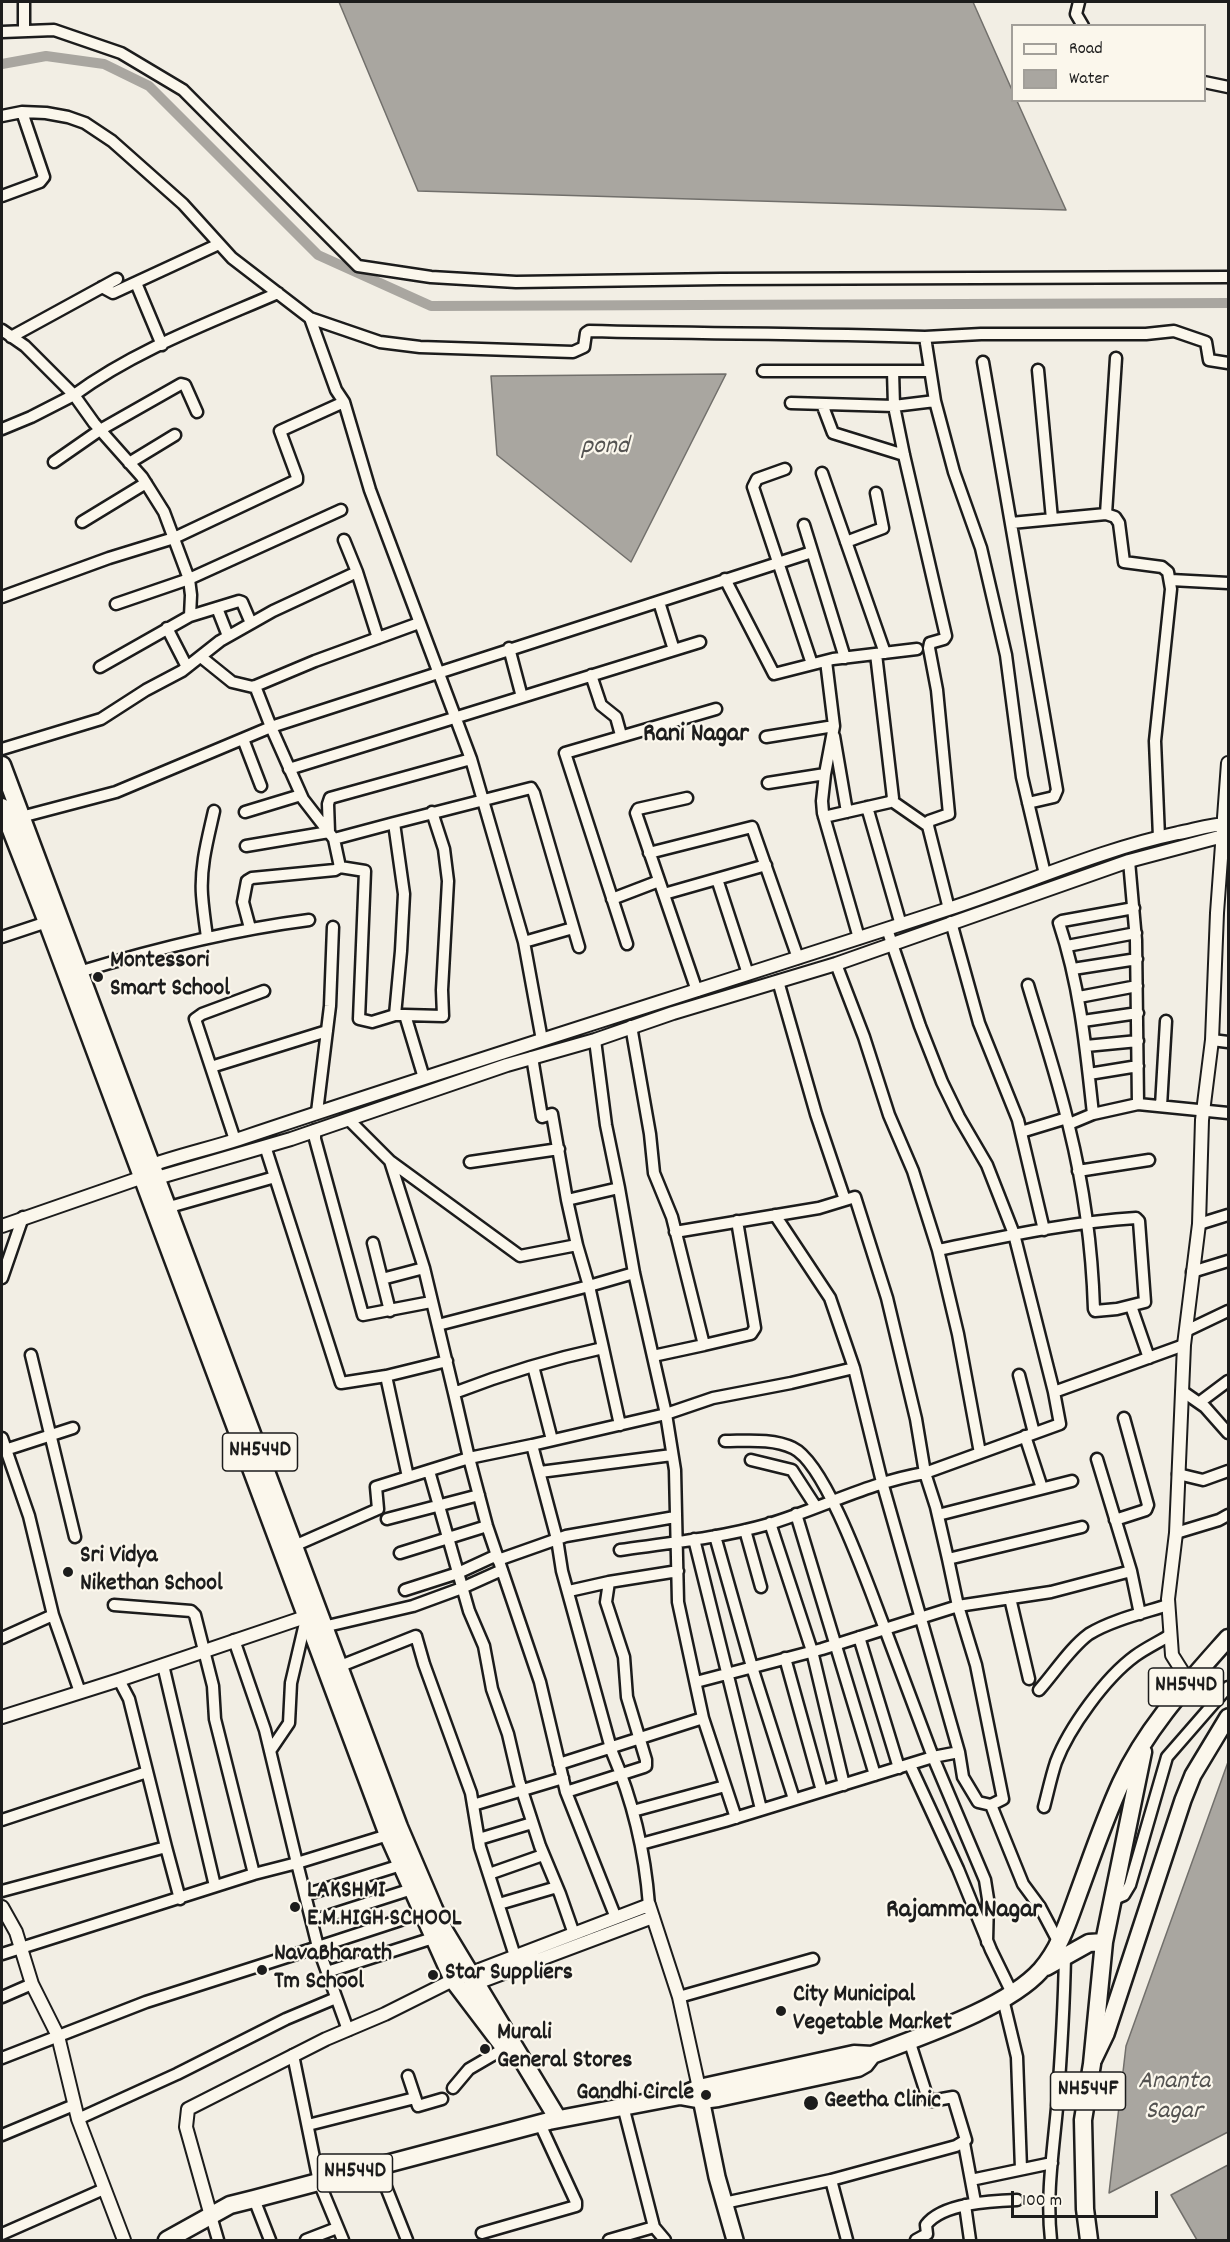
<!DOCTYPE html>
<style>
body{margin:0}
#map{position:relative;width:1230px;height:2242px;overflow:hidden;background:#f2eee4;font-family:Dekko,sans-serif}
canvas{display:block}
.frame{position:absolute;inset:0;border:3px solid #1c1c1c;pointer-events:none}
.legend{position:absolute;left:1011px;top:24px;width:195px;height:78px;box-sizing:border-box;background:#fbf7ec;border:2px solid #a29f99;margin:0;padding:8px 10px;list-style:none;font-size:18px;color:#1c1c1c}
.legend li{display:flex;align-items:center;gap:12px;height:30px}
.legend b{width:30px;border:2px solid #a29f99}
.scale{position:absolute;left:1011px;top:2191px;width:147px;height:27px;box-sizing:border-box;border:3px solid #1c1c1c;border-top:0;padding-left:8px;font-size:18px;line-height:21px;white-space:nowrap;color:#1c1c1c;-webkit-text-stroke:4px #fbf7ec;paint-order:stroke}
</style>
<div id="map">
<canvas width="1230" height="2242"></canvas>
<div class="frame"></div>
<ul class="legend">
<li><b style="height:8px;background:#fbf7ec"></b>Road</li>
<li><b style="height:16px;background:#a9a6a0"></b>Water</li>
</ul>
<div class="scale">100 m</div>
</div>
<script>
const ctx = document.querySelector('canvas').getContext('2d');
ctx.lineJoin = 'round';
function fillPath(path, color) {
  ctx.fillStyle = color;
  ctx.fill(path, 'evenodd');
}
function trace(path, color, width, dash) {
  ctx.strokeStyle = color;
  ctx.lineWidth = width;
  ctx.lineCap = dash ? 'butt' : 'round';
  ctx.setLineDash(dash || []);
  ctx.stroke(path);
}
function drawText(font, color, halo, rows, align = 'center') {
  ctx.font = font + ' Dekko,sans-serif';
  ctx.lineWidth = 4.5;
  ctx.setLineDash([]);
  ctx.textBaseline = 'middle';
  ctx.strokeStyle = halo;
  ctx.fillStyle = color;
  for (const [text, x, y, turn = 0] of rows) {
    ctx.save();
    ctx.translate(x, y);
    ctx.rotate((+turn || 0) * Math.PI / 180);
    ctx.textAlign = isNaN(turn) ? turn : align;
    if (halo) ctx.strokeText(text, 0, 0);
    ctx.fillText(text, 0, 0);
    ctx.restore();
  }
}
const water = new Path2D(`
 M339 2H973L1012 90V100L1017 101 1066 210 418 191Z
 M726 374 631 562 497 455 491 376Z
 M1228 1762V2132L1109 2193 1126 2046Z
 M1228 2165V2240H1197L1171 2195Z`);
const canal = new Path2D(`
 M2 64 46 56 104 64 149 86 318 255 431 306 1228 303`);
const minor = new Path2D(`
 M1079 2 1076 14 1083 26
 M24 31V2
 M2 32 54 30 121 53 183 90 358 266 431 277 516 282 721 279 1228 277
 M1204 82 1228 87
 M2 116 22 112 46 113 68 117 85 123 112 141 183 204 232 258 310 318 336 390 344 402 370 490 471 759 524 942 542 1040
 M2 196 40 182 44 177 22 112
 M136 283 162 345
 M102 287 113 293 219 244
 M310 318 380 342 420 347 573 352 584 347 586 333 589 331C701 334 813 333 925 337
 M2 330 25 346 74 395C135 350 209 323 278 293
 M11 337 117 279
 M983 362 1057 790 1054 797 1028 803
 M1038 370 1052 519
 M763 371H930
 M893 371 894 406 904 455 946 636 944 639 930 643 929 648 937 690 949 814 929 821 928 826 949 909
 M935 401 954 472 981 548 1006 655 1022 777 1045 874
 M791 403 894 406 935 401 925 337 981 334H1146L1174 331 1206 342 1209 360 1228 363
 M822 404 833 433 904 455
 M2 429 31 417 74 395 94 423 142 477 164 512 189 579 191 595 190 616 239 601 242 602 251 623
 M54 462 100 430 181 384 185 385 197 412
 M129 463 175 435
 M785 469 757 479 753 487 812 664
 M822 473 885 653
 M1106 514 1116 358
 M82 522 146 483
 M1011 523 1106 514 1115 517 1119 523 1124 562 1162 567 1168 572 1171 589 1155 741 1159 837
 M804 525 845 658
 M846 542 883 528 876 493
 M357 572 378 638
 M725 579 774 674 833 659 917 649
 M1171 580 1228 583
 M2 597 109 558 174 538 297 480V477L280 431 344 402
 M659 602 674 650
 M116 604 189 579 341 510
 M217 608 228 636
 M167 628 187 667
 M509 648 522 697
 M201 657 232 682 253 687 315 661 419 623
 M826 661 834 726 825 774 822 801 823 813 859 938
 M100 667 190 616
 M591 675 601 705 616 717 621 735
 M834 736 847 812
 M766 737 834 726
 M243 739 261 786
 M2 749 101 719 146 690 182 671 220 641 273 611 357 572 344 540
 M289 769 700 642
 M768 783 825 774
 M687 798 638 809 636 813 697 991
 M892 801 928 826
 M867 807 901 925
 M245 812 301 795
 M21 817 116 792 271 727 255 686
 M824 817 890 802 893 798 876 654
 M394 823 334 839 303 799 271 727C451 667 632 610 812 552
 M246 846 329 832 328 804 330 798 471 759
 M649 853 752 827 798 958
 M1129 861 1136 940 1138 1104
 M340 867 365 871 359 1019 372 1022 395 1015
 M717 879 748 974
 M664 894 766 865
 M612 899 659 881
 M951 922 979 1023 1018 1120 1044 1230
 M250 928 243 902 247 881 252 878 335 870 340 867 334 839
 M887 929 920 1026 942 1082 959 1117 987 1165 1014 1234 1054 1392
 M2 937 47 922
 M207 937C205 923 203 909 202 895 200 866 208 838 214 811
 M524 942 573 928
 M627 944 565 753 716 709
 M1067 946 1136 933
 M836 964 864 1037 889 1115 913 1171 938 1250 958 1334 980 1453
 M1073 969 1137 959
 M79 972C155 949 231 930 309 920
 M778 981 816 1114 845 1200
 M1079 997 1137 986
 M405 1015 443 1016 442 990 448 881 444 849 432 812
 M1083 1021 1138 1013
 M631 1026 650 1134 654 1173 672 1217 704 1345 653 1356
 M1212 1040 1228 1042
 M1086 1046 1138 1041
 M532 1057 542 1117 552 1114 567 1200
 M211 1067 327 1031
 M1089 1074 1138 1066
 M424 1078 405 1015H395L401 951 404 894 394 823 531 788 534 793 579 947
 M1161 1106 1166 1021
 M317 1112 330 1006 333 927
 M1093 1114C1086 1049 1080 986 1059 923L1062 921 1134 908
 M348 1119 390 1161 424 1268 454 1393
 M1069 1124 1093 1114 1138 1104 1228 1113
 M315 1130V1139L363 1315 431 1302
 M1021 1132 1067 1118
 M235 1140 195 1019 202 1014 264 991
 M265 1146 341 1383 386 1376 447 1361
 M390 1161 520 1256 577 1245 567 1200 619 1188 606 1125 595 1040
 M470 1162 559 1149
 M1078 1171 1149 1160
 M619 1188 634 1273 666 1414 713 1398 791 1383 854 1368 882 1482 959 1752
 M166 1208 275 1177
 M775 1215 830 1298 854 1368
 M1199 1224 1228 1215
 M373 1243 390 1311
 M938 1250C1003 1237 1070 1222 1136 1218L1139 1221 1145 1302 1117 1309 1095 1311 1094 1309C1092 1248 1084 1187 1069 1127 1058 1079 1042 1032 1028 985
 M1192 1272 1228 1261
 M2 1278 23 1217
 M382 1279 424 1268
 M1131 1306 1149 1358
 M438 1325 589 1286 577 1245
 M1186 1331 1228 1311
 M704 1345 751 1334 755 1328 737 1221
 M603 1348 589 1286 634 1273
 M31 1355 75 1537
 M533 1366 552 1440
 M1019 1375 1034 1433
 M386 1376 408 1477
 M1182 1391 1205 1407 1228 1433
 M1200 1402 1228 1381
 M1025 1436 1042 1488
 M2 1438 29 1516 53 1615 80 1692
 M725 1441C746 1441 773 1438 793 1448 827 1464 870 1591 885 1629L958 1606 976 1665 1003 1799 991 1805
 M532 1445 666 1414 675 1470 678 1602 703 1718 559 1764
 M2 1451 73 1428
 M1097 1459 1131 1571 1140 1614
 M751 1460 792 1470 816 1507
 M429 1471 469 1611 484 1646 492 1689 508 1734 519 1781 540 1846 560 1894 574 1934
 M540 1472 672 1455
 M1178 1474 1203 1480 1228 1471
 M796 1514 875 1775
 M938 1515 1072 1481
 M387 1519 479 1495
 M1115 1520 1146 1510 1148 1505 1124 1418
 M770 1523 812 1651 844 1785
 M1082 1527 948 1559 936 1507 925 1473 1060 1424 1054 1392 1184 1345
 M745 1530 761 1587
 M1176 1533 1219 1520 1228 1515
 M715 1536 752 1667 794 1799
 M694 1539 761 1809
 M294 1546 378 1509 376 1487 469 1458 454 1393C503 1374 552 1359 603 1348L620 1425
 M620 1550C670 1543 720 1538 769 1524 822 1508 870 1482 925 1473L916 1419 887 1298 855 1197 819 1208 675 1232
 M400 1553 487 1526
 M948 1559 958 1606 1051 1592 1131 1571
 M498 1560 566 1536 675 1517
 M405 1590 458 1573 497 1555
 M569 1591 609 1582
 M1010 1598 1029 1679
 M114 1605 191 1611 195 1615 213 1686 215 1719 254 1874
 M323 1627 413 1606 462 1588 502 1570
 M859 1637 899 1768
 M2 1638 53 1615
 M234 1640 265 1730 297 1863 388 1835
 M785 1658 822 1791
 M163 1665 215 1886
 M338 1667 416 1636 424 1664 471 1793 480 1847 515 1956
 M1039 1690C1055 1672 1070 1648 1089 1634 1112 1620 1143 1613 1168 1605
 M703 1718 736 1818
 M270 1751 289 1723 291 1683 306 1619
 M910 1765 958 1869 991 1950 1012 1993
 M566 1792 616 1918
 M473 1805 563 1778
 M1044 1807C1048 1792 1051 1777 1056 1762 1069 1728 1105 1678 1135 1656 1146 1648 1159 1642 1170 1635
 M633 1811 725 1786
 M2 1820 147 1772
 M479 1839 532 1823
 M641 1844 725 1821 933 1757 885 1629 822 1649 696 1682
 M166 1847 180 1899
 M489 1874 543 1855
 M2 1891 166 1847 129 1699 119 1680
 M305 1895 401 1865
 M1112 1900 1124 1895 1130 1885 1167 1757 1228 1687
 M499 1904 557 1887
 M649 1905C645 1853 633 1801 612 1752L562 1571 557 1539 532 1445 469 1458 487 1526 540 1682 566 1792 644 1767 646 1766V1760L627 1697 624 1657 606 1602 609 1582 678 1571
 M312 1921 412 1889
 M987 1942 988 1899 985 1880 933 1757 959 1752 963 1777 978 1802 991 1805 1023 1884 1040 1907 1059 1943
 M2 1954 254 1874 297 1863 318 1947 422 1913
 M327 1972 433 1938
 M2 1997 32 1984
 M679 1997 813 1959
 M1003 1999 1017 2057 1021 2169
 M293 2055 319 2182 343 2240
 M2 2058 146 2002 318 1947 348 2030
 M408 2076 418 2106 442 2099
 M453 2088 469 2069 505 2048
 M78 2119 177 2074 286 2019 336 1998
 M308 2125 415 2098
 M2 2135 74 2105
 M964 2143 975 2202
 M378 2167 407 2240
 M971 2180 1052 2163
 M254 2199 270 2240
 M724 2203 831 2180
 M965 2205 970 2240
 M211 2216 218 2240
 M654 2227 665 2240
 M482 2233 576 2206V2202L540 2124
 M2 2234 104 2189
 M306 2240 337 2228
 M609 2240 654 2227 623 2106
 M847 2240 831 2180 956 2146 966 2140 953 2097 931 2101 928 2099 909 2040
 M916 2240 927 2234 926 2225C942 2203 992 2201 1017 2200
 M1051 2240C1046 2196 1053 2152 1057 2108 1061 2057 1064 2007 1065 1956`);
const tertiary = new Path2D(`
 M146 1167C176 1156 208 1149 239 1139 474 1060 710 987 945 910 1023 885 1098 850 1178 833 1194 830 1212 824 1228 824
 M150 1180 291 1139 507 1065 595 1040 673 1013 836 964 1129 861 1223 836H1228
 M2 1226 143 1177
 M1189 1682 1172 1655 1168 1599 1176 1533 1184 1345 1199 1224 1202 1120 1212 1040 1217 913 1228 763
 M2 1717 119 1680 314 1614
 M2 1907 16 1932 32 1984 58 2036 78 2119 124 2240
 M469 1986 653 1917
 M211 2216 186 2127 188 2109 326 2039 385 2014 453 1980 649 1905 679 1997 699 2088`);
const secondary = new Path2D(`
 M1094 2059 1106 2034 1183 1800 1193 1775 1228 1717
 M699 2089 717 2177 735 2240`);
const trunk = new Path2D(`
 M2 765 399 1827 434 1909 445 1932 558 2119
 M2 807 47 922 388 1835 453 1980 503 2046
 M1046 1967 1089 1943 1104 1942
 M680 2096 702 2100 718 2098 858 2068 865 2064 872 2055
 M167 2240 230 2205 254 2199 549 2121 680 2096 699 2088 854 2054 872 2055C921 2036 1007 2008 1041 1970 1059 1950 1068 1922 1077 1897 1091 1859 1104 1820 1121 1783 1146 1728 1189 1682 1228 1638
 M1089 2240 1085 2209 1083 2120 1092 2064 1104 1942 1143 1752`);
const markers = [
 [98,977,6,"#1c1c1c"],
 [68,1572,6,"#1c1c1c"],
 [295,1907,6,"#1c1c1c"],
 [262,1970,6,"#1c1c1c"],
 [433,1975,6,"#1c1c1c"],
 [781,2011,6,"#1c1c1c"],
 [485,2049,6,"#1c1c1c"],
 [706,2095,6,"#1c1c1c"],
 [811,2103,8,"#1c1c1c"]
];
const shields = [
 [260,1452,75],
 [1186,1687,75],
 [1088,2091,75],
 [355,2173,75]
];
const shieldNames = [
 ["NH544D",260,1452],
 ["NH544D",1186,1687],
 ["NH544F",1088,2091],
 ["NH544D",355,2173]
];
const poiNames = [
 ["Montessori",110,963],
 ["Smart School",110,991],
 ["Sri Vidya",80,1558],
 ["Nikethan School",80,1586],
 ["LAKSHMI",307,1893],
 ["E.M.HIGH SCHOOL",307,1921],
 ["NavaBharath",274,1956],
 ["Tm School",274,1984],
 ["Star Suppliers",445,1975],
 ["City Municipal",793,1997],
 ["Vegetable Market",793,2025],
 ["Murali",497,2035],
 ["General Stores",497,2063],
 ["Gandhi Circle",694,2095,"right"],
 ["Geetha Clinic",824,2103]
];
const waterNames = [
 ["pond",605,448],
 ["Ananta",1174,2083],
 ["Sagar",1174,2113]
];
const neighbourhoodNames = [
 ["Rani Nagar",696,736],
 ["Rajamma Nagar",964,1912]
];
fillPath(water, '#a9a6a0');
trace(water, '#716f6b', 1.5);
trace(canal, '#a9a6a0', 10);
trace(minor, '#1c1c1c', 15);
trace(tertiary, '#1c1c1c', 16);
trace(secondary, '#1c1c1c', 20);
trace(trunk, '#1c1c1c', 21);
trace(minor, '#fbf7ec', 10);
trace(tertiary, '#fbf7ec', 12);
trace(secondary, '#fbf7ec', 15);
trace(trunk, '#fbf7ec', 16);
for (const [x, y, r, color] of markers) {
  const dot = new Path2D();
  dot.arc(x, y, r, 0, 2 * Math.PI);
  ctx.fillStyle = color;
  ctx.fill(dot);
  trace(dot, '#fbf7ec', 2);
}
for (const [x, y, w] of shields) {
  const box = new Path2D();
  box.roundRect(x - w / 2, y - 19, w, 38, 4.5);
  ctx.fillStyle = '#fbf7ec';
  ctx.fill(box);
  trace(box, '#1c1c1c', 1.5);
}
drawText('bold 22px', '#1c1c1c', null, shieldNames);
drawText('bold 24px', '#1c1c1c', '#fbf7ec', poiNames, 'left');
drawText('italic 26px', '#545351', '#fbf7ec', waterNames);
drawText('bold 26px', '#1c1c1c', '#fbf7ec', neighbourhoodNames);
</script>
